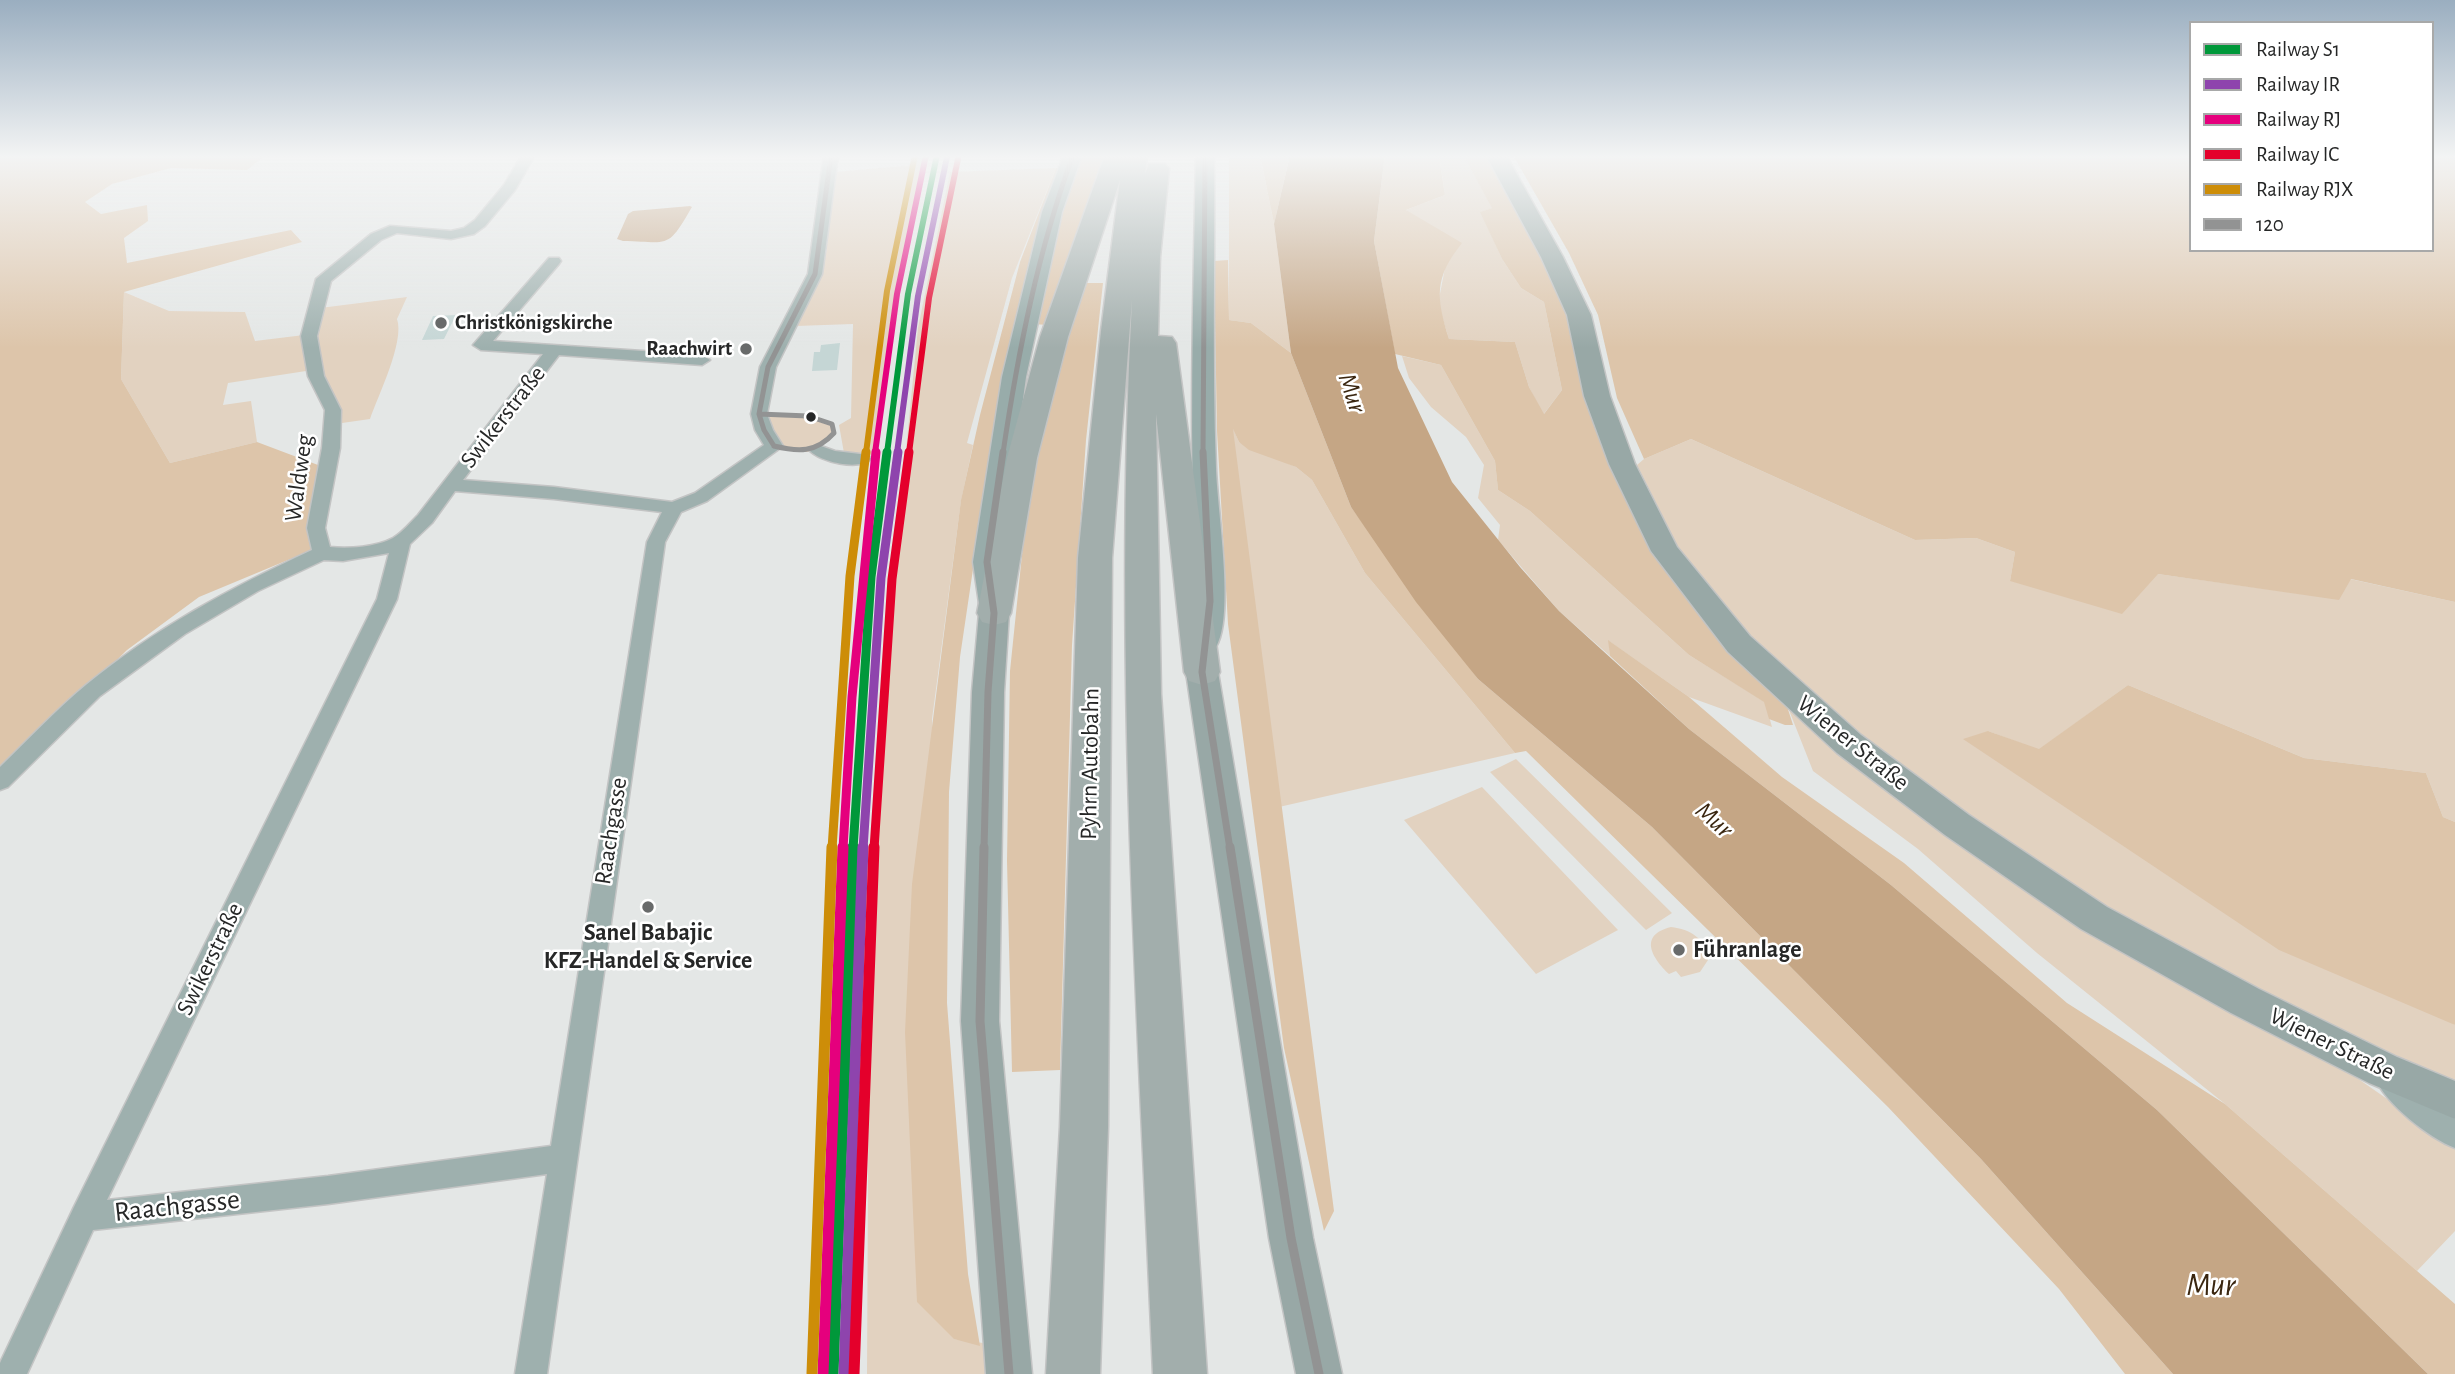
<!DOCTYPE html>
<meta charset="utf-8">
<style>
body{margin:0}
#map{position:relative;width:2455px;height:1374px;overflow:hidden;background:#e4e7e6;font-family:"Alegreya Sans",sans-serif}
canvas{display:block}
.legend{position:absolute;left:2189px;top:21px;width:245px;height:231px;box-sizing:border-box;background:#fff;border:2px solid #a8a9a9;margin:0;padding:9px 12px;list-style:none;font-size:21px;color:#262727}
.legend li{display:flex;align-items:center;gap:14px;height:35px}
.legend b{width:35px;border:2px solid #a8a9a9}
</style>
<div id="map">
<canvas width="2455" height="1374"></canvas>
<ul class="legend">
<li><b style="height:9px;background:#00983a"></b>Railway S1</li>
<li><b style="height:9px;background:#8e44ad"></b>Railway IR</li>
<li><b style="height:9px;background:#e5007d"></b>Railway RJ</li>
<li><b style="height:9px;background:#e4002b"></b>Railway IC</li>
<li><b style="height:9px;background:#cd8d08"></b>Railway RJX</li>
<li><b style="height:9px;background:#929393"></b>120</li>
</ul>
</div>
<script>
const ctx = document.querySelector('canvas').getContext('2d');
ctx.lineJoin = 'round';
function fillPath(path, color) {
  ctx.fillStyle = color;
  ctx.fill(path, 'evenodd');
}
function trace(path, color, width, dash) {
  ctx.strokeStyle = color;
  ctx.lineWidth = width;
  ctx.lineCap = dash ? 'butt' : 'round';
  ctx.setLineDash(dash || []);
  ctx.stroke(path);
}
function drawText(font, color, halo, rows, align = 'center') {
  ctx.font = font + ' "Alegreya Sans",sans-serif';
  ctx.lineWidth = 5;
  ctx.setLineDash([]);
  ctx.textBaseline = 'middle';
  ctx.strokeStyle = halo;
  ctx.fillStyle = color;
  for (const [text, x, y, turn = 0] of rows) {
    ctx.save();
    ctx.translate(x, y);
    ctx.rotate((+turn || 0) * Math.PI / 180);
    ctx.textAlign = isNaN(turn) ? turn : align;
    if (halo) ctx.strokeText(text, 0, 0);
    ctx.fillText(text, 0, 0);
    ctx.restore();
  }
}
const green = new Path2D(`
 M917 155H929L896 308 874 455 844 453 839 425 851 418 853 324 796 326 818 283 826 254 835 172 913 165Z
 M1229 155H1260L1274 224 1291 353 1251 323 1229 320Z
 M1439 155H1463L1493 208 1481 212 1502 259 1521 288 1544 302 1562 390 1543 415 1529 387 1515 342 1449 339 1438 304 1446 263 1406 210 1445 195Z
 M1056 168 1012 278 967 443 973 445 961 501 932 719 954 1339 983 1343 986 1374H867L869 991 883 684 918 328 950 172Z
 M124 292 169 311 245 312 255 341 312 334 320 308 407 297 397 319C405 341 378 396 370 419L328 425 327 408 306 371 228 383 223 405 251 401 257 442 170 463 121 379Z
 M1402 356 1441 365 1495 461 1498 490 1530 511 1689 655 1765 702 1772 727 1689 697 1609 641 1610 656 1559 611 1498 540 1500 525 1478 498 1484 465 1466 437 1431 407 1409 378Z
 M759 414C784 415 809 413 832 424L834 433C817 458 801 454 774 446Z
 M1232 426 1239 442 1296 467 1312 480 1365 573 1515 753 1279 807Z
 M1691 439 1915 540 1976 538 2015 552 2010 581 2158 574 2338 599 2350 579 2455 602V822L2443 817 2426 773 2304 758 2128 685 2039 750 1988 731 2455 1025V1098L2245 1001 1849 744 1665 551 1657 505 1637 465 1644 459Z
 M1785 700 2318 1051 2455 1146V1231L2417 1271 2225 1104 2037 953 1918 849 1813 771Z
 M1516 759 1672 913 1646 930 1631 915 1490 772Z
 M1482 787 1618 930 1536 974 1404 820Z
 M1671 927C1690 929 1707 939 1708 960L1700 972 1681 977 1676 971 1669 974C1652 958 1638 935 1671 927Z`);
const forest = new Path2D(`
 M0 155H266L247 170 171 168 112 184 85 202 101 214 147 205 148 221 124 238 127 263 291 230 302 242 124 292 121 379 170 463 257 442 318 465 319 527 312 550 199 597 127 650 0 776Z
 M1078 155H1108L1048 325 1033 324 1055 228Z
 M1260 155H1290L1274 224Z
 M1385 155H1439L1445 195 1406 210 1462 243C1434 278 1436 297 1449 339L1515 342 1529 387 1544 414 1562 390 1544 302 1521 288 1502 259 1480 212 1492 208 1463 155H1487L1550 271 1568 315 1581 386 1603 443 1669 573 1691 605 1785 700 1793 725H1785L1769 719 1764 702 1689 655 1530 511 1498 490 1495 461 1441 365 1395 354 1374 241Z
 M1513 155H2191V250H2432V155H2455V602L2351 579 2339 600 2158 574 2122 614 2010 581 2015 552 1976 538 1915 540 1691 439 1644 459 1617 398 1598 315 1569 253Z
 M1056 168 1062 169 993 434 960 657 949 792 947 1003 968 1274 980 1346 954 1339 917 1302 905 1032 912 884 961 500 980 415 1020 262Z
 M1228 260 1229 320 1251 323 1291 353 1351 507 1478 679 1652 827 1981 1159 2173 1374H2125L2059 1289 1888 1107 1526 751 1515 753 1365 573 1312 480 1296 467 1249 450 1239 442 1233 429 1334 1211 1324 1231 1284 1048 1228 624 1217 431 1214 261Z
 M1083 283H1103L1086 440 1072 645 1060 1070 1012 1072 1007 861 1010 671 1023 545 1042 422Z
 M1608 640 1689 697 1782 777 1904 863 2067 1003 2225 1104 2455 1304V1374H2428L2157 1110 1891 885 1689 729 1610 656Z
 M2128 685 2304 758 2426 773 2443 817 2455 822V1025L2279 950 1963 739 1988 731 2039 749Z`);
const water = new Path2D(`
 M1290 155H1385L1374 241 1398 368 1452 482 1520 567 1559 611 1689 729 1891 885 2157 1110 2428 1374H2173L1981 1159 1652 827 1478 679 1416 602 1351 507 1291 353 1274 224Z
 M690 206 692 207C667 250 670 242 623 241L617 239 628 214 633 211Z`);
const building = new Path2D(`
 M456 315 444 339 422 340 433 316Z
 M840 343 837 370 812 371 814 352H820L821 345Z`);
const minor = new Path2D(`
 M522 155H535L515 190 485 226 474 234 451 239 397 233 381 240 331 281 317 336 324 376 341 410 340 448 325 528 330 547C349 549 376 547 393 538 402 533 411 522 418 515L543 354 481 350 473 345 549 258H559L561 261 559 264 493 341 702 355 710 360 702 365 559 355 463 480 554 487 672 502 695 493 764 445 755 430 751 414 760 367 808 274 824 155H838L822 274 776 367 767 414 773 430 783 446 707 501 681 512 665 542 547 1374H515L547 1174 328 1204 93 1230 27 1374H0V1363L74 1207 377 599 389 553 343 561 324 560 258 591 185 634 100 696 8 787 0 790V767C28 740 56 710 86 685 154 629 232 587 312 550L307 528 322 448 325 410 308 376 301 336 316 279 371 234 390 226 451 231 464 228 475 220 504 185ZM455 491 554 499 662 512 647 542 551 1146 328 1176 107 1200 397 599 410 544 432 523Z
 M818 445 835 451 868 455 871 459C859 471 820 462 809 450Z
 M2388 1066 2397 1069 2420 1093 2455 1119V1148C2429 1138 2386 1104 2375 1078L2379 1069Z`);
const secondary = new Path2D(`
 M1064 155H1082L1062 212 1026 377 1001 562 1007 603 1003 610 993 613 983 610 979 603 973 562 1002 377 1042 212Z
 M1196 155H1214C1215 260 1212 364 1216 468 1217 509 1235 616 1216 647L1206 650 1196 647C1187 633 1196 612 1196 595 1189 448 1193 303 1196 155Z`);
const primary = new Path2D(`
 M1486 155H1506L1563 257 1591 315 1610 396 1635 464 1677 547 1750 636 1861 735 1969 815 2107 907 2259 989 2397 1057 2455 1081V1119L2369 1083 2231 1013 2081 929 1945 835 1837 753 1728 652 1651 551 1609 464 1584 396 1567 315 1541 257Z
 M994 603 1005 606 1009 613 1004 692 999 1021 1032 1374H986L961 1021 972 692 979 613 983 606Z
 M1202 661 1213 664 1218 672 1313 1238 1342 1374H1296L1269 1238 1186 672 1191 664Z`);
const motorway = new Path2D(`
 M1105 155H1147L1145 174 1149 164H1165L1169 169 1160 257 1158 336 1172 337 1176 343 1220 672 1215 681 1202 685 1189 681 1184 672 1156 414 1161 694 1207 1374H1153C1138 1016 1113 658 1132 300L1112 558 1108 1127 1100 1374H1046L1060 1127 1078 558 1101 331 1120 180 1068 337 1037 458 1011 613 1006 622 994 625 982 622 977 613 1007 458 1040 337Z`);
const bus1Far2 = new Path2D(`
 M759 414 808 416 832 424 834 433C816 453 798 452 774 446
 M774 446 764 430 759 414 768 367 815 274 831 155
 M1003 453C1018 352 1038 251 1073 155
 M1203 453 1205 155`);
const bus1Far1 = new Path2D(`
 M1203 452 1210 601 1202 672 1230 849
 M984 849 988 692 994 613 987 562 1003 452`);
const bus1 = new Path2D(`
 M984 847 980 1021 1009 1374
 M1230 847 1291 1238 1319 1374`);
const rail1Far2 = new Path2D(`
 M887 453 908 294 937 155`);
const rail1Far1 = new Path2D(`
 M853 849 871 577 887 452`);
const rail1 = new Path2D(`
 M833 1374 853 847`);
const rail2Far2 = new Path2D(`
 M897 453 918 296 947 157`);
const rail2Far1 = new Path2D(`
 M863 849 881 578 898 452`);
const rail2 = new Path2D(`
 M844 1374 863 847`);
const rail3Far2 = new Path2D(`
 M875 453 897 294 926 155`);
const rail3Far1 = new Path2D(`
 M843 849 852 697 876 452`);
const rail3 = new Path2D(`
 M823 1374 843 847`);
const rail4Far2 = new Path2D(`
 M909 453 929 298 958 159`);
const rail4Far1 = new Path2D(`
 M874 849 892 579 909 452`);
const rail4 = new Path2D(`
 M854 1374 874 847`);
const rail5Far2 = new Path2D(`
 M866 453 887 291 915 155`);
const rail5Far1 = new Path2D(`
 M832 849 850 576 866 452`);
const rail5 = new Path2D(`
 M812 1373 832 847`);
const markers = [
 [441,323,7,"#686a6a"],
 [746,349,7,"#686a6a"],
 [811,417,6,"#262727"],
 [648,907,7,"#686a6a"],
 [1679,950,7,"#686a6a"]
];
const farPoinames = [
 ["Christkönigskirche",455,323],
 ["Raachwirt",732,349,"right"]
];
const streetNames = [
 ["Swikerstraße",503,417,-52],
 ["Waldweg",299,478,-82],
 ["Wiener Straße",1853,743,39],
 ["Pyhrn Autobahn",1090,764,-89],
 ["Raachgasse",611,831,-81],
 ["Swikerstraße",210,959,-64],
 ["Wiener Straße",2332,1044,26]
];
const poiNames = [
 ["Sanel Babajic",648,933],
 ["KFZ-Handel & Service",648,961],
 ["Führanlage",1693,950,"left"]
];
const waterNames = [
 ["Mur",1352,393,71],
 ["Mur",1714,820,41]
];
const nearStreetnames = [
 ["Raachgasse",177,1206,-6]
];
const nearWaternames = [
 ["Mur",2211,1285]
];
fillPath(green, '#e2d2c0');
fillPath(forest, '#ddc5aa');
fillPath(water, '#c5a685');
fillPath(building, '#c5d6d5');
trace(minor, '#c3c4c4', 3);
trace(secondary, '#c3c4c4', 3);
trace(primary, '#c3c4c4', 3);
trace(motorway, '#c3c4c4', 3);
fillPath(minor, '#9eb0ae');
fillPath(secondary, '#98acaa');
fillPath(primary, '#98a8a6');
fillPath(motorway, '#a2aeac');
trace(bus1Far2, '#929393', 5);
trace(bus1Far1, '#929393', 7);
trace(bus1, '#929393', 9);
trace(rail1Far2, '#00983a', 6);
trace(rail1Far1, '#00983a', 9);
trace(rail1, '#00983a', 11);
trace(rail2Far2, '#8e44ad', 6);
trace(rail2Far1, '#8e44ad', 9);
trace(rail2, '#8e44ad', 11);
trace(rail3Far2, '#e5007d', 6);
trace(rail3Far1, '#e5007d', 9);
trace(rail3, '#e5007d', 11);
trace(rail4Far2, '#e4002b', 6);
trace(rail4Far1, '#e4002b', 9);
trace(rail4, '#e4002b', 11);
trace(rail5Far2, '#cd8d08', 6);
trace(rail5Far1, '#cd8d08', 9);
trace(rail5, '#cd8d08', 11);
const sky = ctx.createLinearGradient(0, 0, 0, 348);
sky.addColorStop(0, '#9aaec0');
sky.addColorStop(0.45, '#f3f4f4');
sky.addColorStop(1, '#f3f4f400');
ctx.fillStyle = sky;
ctx.fillRect(0, 0, 2455, 348);
for (const [x, y, r, color] of markers) {
  const dot = new Path2D();
  dot.arc(x, y, r, 0, 2 * Math.PI);
  ctx.fillStyle = color;
  ctx.fill(dot);
  trace(dot, '#fff', 2.5);
}
drawText('bold 21px', '#262727', '#fff', farPoinames, 'left');
drawText('24px', '#262727', '#fff', streetNames);
drawText('bold 24px', '#262727', '#fff', poiNames);
drawText('italic 26px', '#3a2610', '#fff', waterNames);
drawText('28px', '#262727', '#fff', nearStreetnames);
drawText('italic 32px', '#3a2610', '#fff', nearWaternames);
</script>
